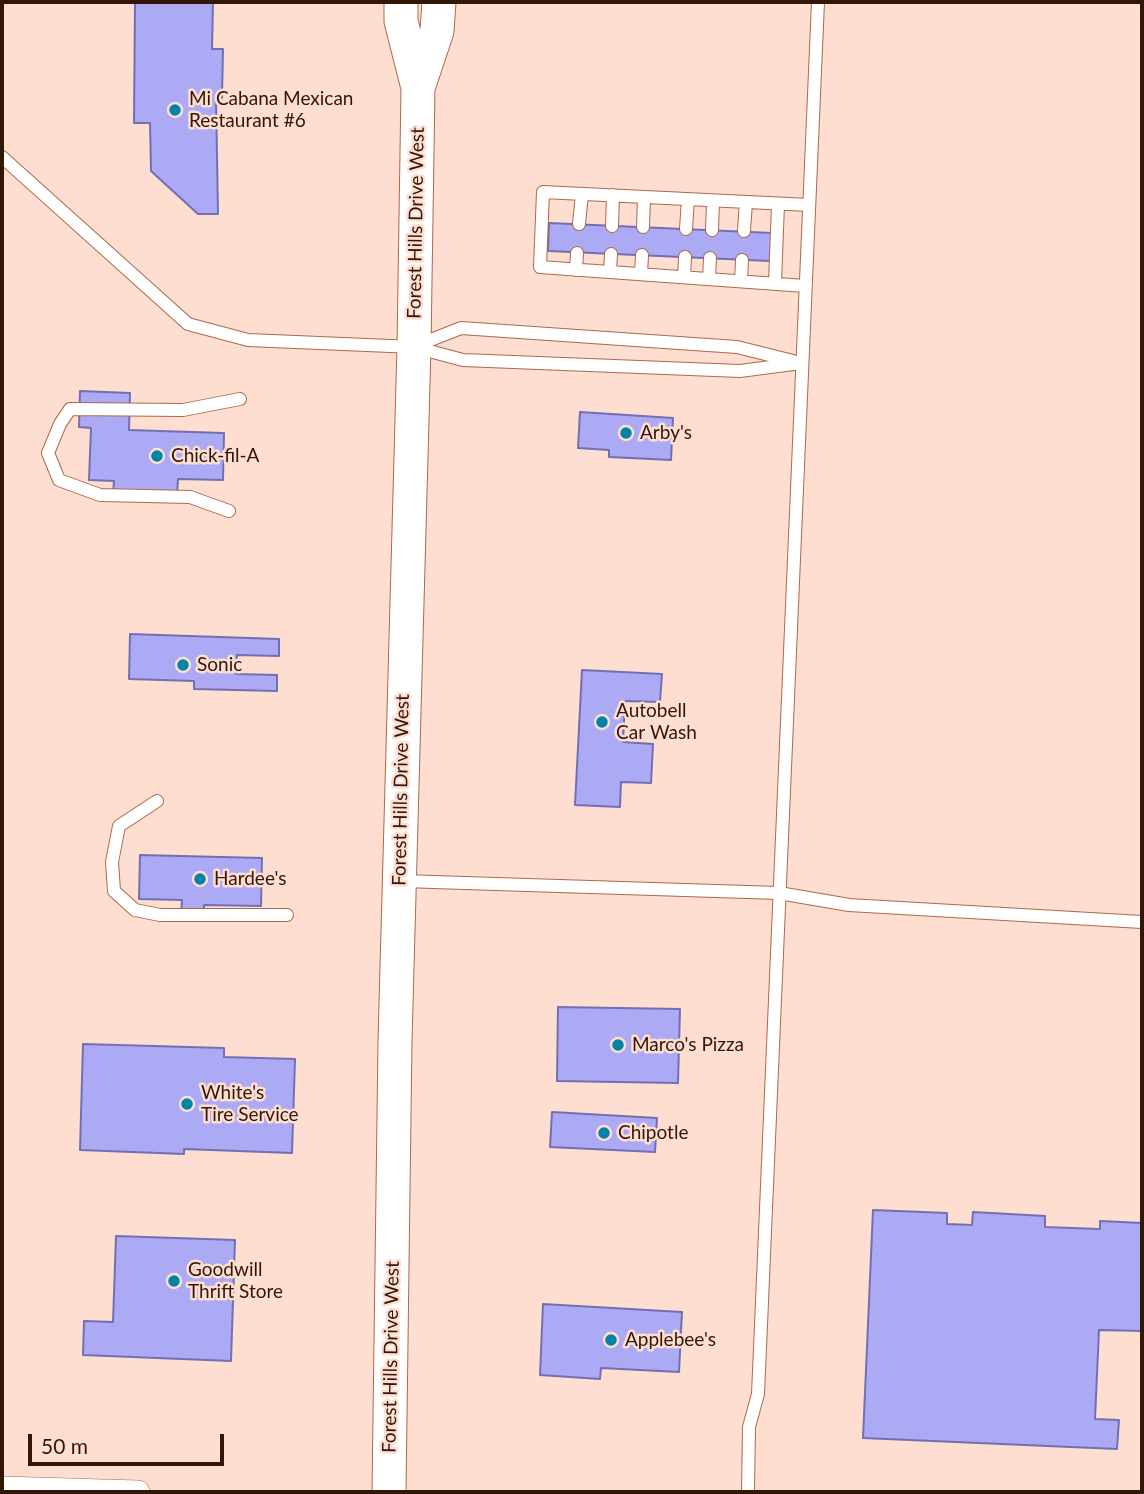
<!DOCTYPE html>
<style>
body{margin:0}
#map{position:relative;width:1144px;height:1494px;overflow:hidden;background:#feded0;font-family:Lato,sans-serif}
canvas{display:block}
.frame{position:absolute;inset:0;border:4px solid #321608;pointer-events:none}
.scale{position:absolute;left:28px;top:1434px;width:196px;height:32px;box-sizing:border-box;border:4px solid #321608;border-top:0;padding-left:9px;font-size:21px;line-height:24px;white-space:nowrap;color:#321608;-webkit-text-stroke:5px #feded0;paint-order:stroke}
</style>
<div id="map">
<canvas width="1144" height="1494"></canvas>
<div class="frame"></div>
<div class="scale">50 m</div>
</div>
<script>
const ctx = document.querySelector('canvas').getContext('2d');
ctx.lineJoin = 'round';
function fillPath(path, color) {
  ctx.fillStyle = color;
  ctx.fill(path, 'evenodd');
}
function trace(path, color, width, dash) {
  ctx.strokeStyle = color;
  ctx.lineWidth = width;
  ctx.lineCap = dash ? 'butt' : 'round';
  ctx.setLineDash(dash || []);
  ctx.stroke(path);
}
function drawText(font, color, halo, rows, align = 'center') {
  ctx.font = font + ' Lato,sans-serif';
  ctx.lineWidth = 5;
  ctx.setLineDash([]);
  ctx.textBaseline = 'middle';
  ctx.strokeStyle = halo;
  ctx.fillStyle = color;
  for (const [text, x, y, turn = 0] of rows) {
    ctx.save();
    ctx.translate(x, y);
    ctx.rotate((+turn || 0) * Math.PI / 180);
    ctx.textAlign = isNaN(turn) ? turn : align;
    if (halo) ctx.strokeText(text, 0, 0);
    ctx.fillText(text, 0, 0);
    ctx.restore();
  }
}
const building = new Path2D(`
 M135 2H213L212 49H223L222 98H216L218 214H198L151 171 150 123H134Z
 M549 223 772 233 770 261 548 251Z
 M80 391 130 393 129 430 224 433 223 480 178 479 177 495 113 493 114 481 89 480 91 428 79 427Z
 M580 412 673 418 671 460 609 457V450L578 448Z
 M130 634 279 639V656L237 655 236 674 277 675V691L194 689V681L129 679Z
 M582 670 662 674 660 702 625 701 623 742 653 744 651 783 621 782 620 807 575 805Z
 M140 855 262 858 261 906 204 905V913H181L182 900 139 899Z
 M558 1007 680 1009 678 1083 557 1081Z
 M83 1044 224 1048V1057L295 1059 292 1153 184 1149V1154L80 1150Z
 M552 1112 657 1118 655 1152 550 1147Z
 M873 1210 947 1213V1224L972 1225 973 1212 1045 1216V1227L1100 1229V1221L1142 1223V1331L1099 1330 1095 1419 1119 1420 1117 1449 863 1438Z
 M116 1236 235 1240 231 1361 83 1355 84 1321 113 1322Z
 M543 1304 682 1312 679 1372 601 1368 600 1379 540 1375Z`);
const lane = new Path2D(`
 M2 157 188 324 248 340 414 347 463 360 740 371 801 363
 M579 224 582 194
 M612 226 613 195
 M643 227 644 197
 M686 229 688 199
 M712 230 713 201
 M744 231 746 202
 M576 270 577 253
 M610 272 611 254
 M641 274 642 255
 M684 277 685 257
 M709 279 710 258
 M741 281 742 260
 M775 283 778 204
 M805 286 540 267 543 192 809 205
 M418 345 461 328 737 347 793 361
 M229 511 190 497 100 495 59 480 48 453 60 424 70 409 183 410 240 399
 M157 801 119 826 112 862 114 891 135 910 160 915H287
 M402 881 779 893 849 905 1142 922
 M748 1492 749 1427 758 1394 818 2`);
const street = new Path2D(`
 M2 1488 138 1492`);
const secondary = new Path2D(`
 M418 88 437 31 439 2
 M389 1492 395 1041 414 347 418 88 401 21V2`);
const markers = [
 [175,110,7,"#0284a8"],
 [626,433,7,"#0284a8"],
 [157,456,7,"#0284a8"],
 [183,665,7,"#0284a8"],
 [602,722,7,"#0284a8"],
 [200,879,7,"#0284a8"],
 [618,1045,7,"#0284a8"],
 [187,1104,7,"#0284a8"],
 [604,1133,7,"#0284a8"],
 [174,1281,7,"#0284a8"],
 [611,1340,7,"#0284a8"]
];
const poiNames = [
 ["Mi Cabana Mexican",189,99],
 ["Restaurant #6",189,121],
 ["Arby's",640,433],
 ["Chick-fil-A",171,456],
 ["Sonic",197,665],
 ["Autobell",616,711],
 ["Car Wash",616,733],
 ["Hardee's",214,879],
 ["Marco's Pizza",632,1045],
 ["White's",201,1093],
 ["Tire Service",201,1115],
 ["Chipotle",618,1133],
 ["Goodwill",188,1270],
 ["Thrift Store",188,1292],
 ["Applebee's",625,1340]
];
const streetNames = [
 ["Forest Hills Drive West",416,223,-89],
 ["Forest Hills Drive West",401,790,-89],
 ["Forest Hills Drive West",391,1357,-89]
];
fillPath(building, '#aca9f5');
trace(building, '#726fb2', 2);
trace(lane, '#ae6847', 14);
trace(street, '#ae6847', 24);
trace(secondary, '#ae6847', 35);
trace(lane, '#fff', 12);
trace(street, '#fff', 23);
trace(secondary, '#fff', 33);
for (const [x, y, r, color] of markers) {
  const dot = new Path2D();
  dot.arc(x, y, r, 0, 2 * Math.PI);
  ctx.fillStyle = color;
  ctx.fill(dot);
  trace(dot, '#feded0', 2.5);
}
drawText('19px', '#321608', '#feded0', poiNames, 'left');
drawText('19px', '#321608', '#feded0', streetNames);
</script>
